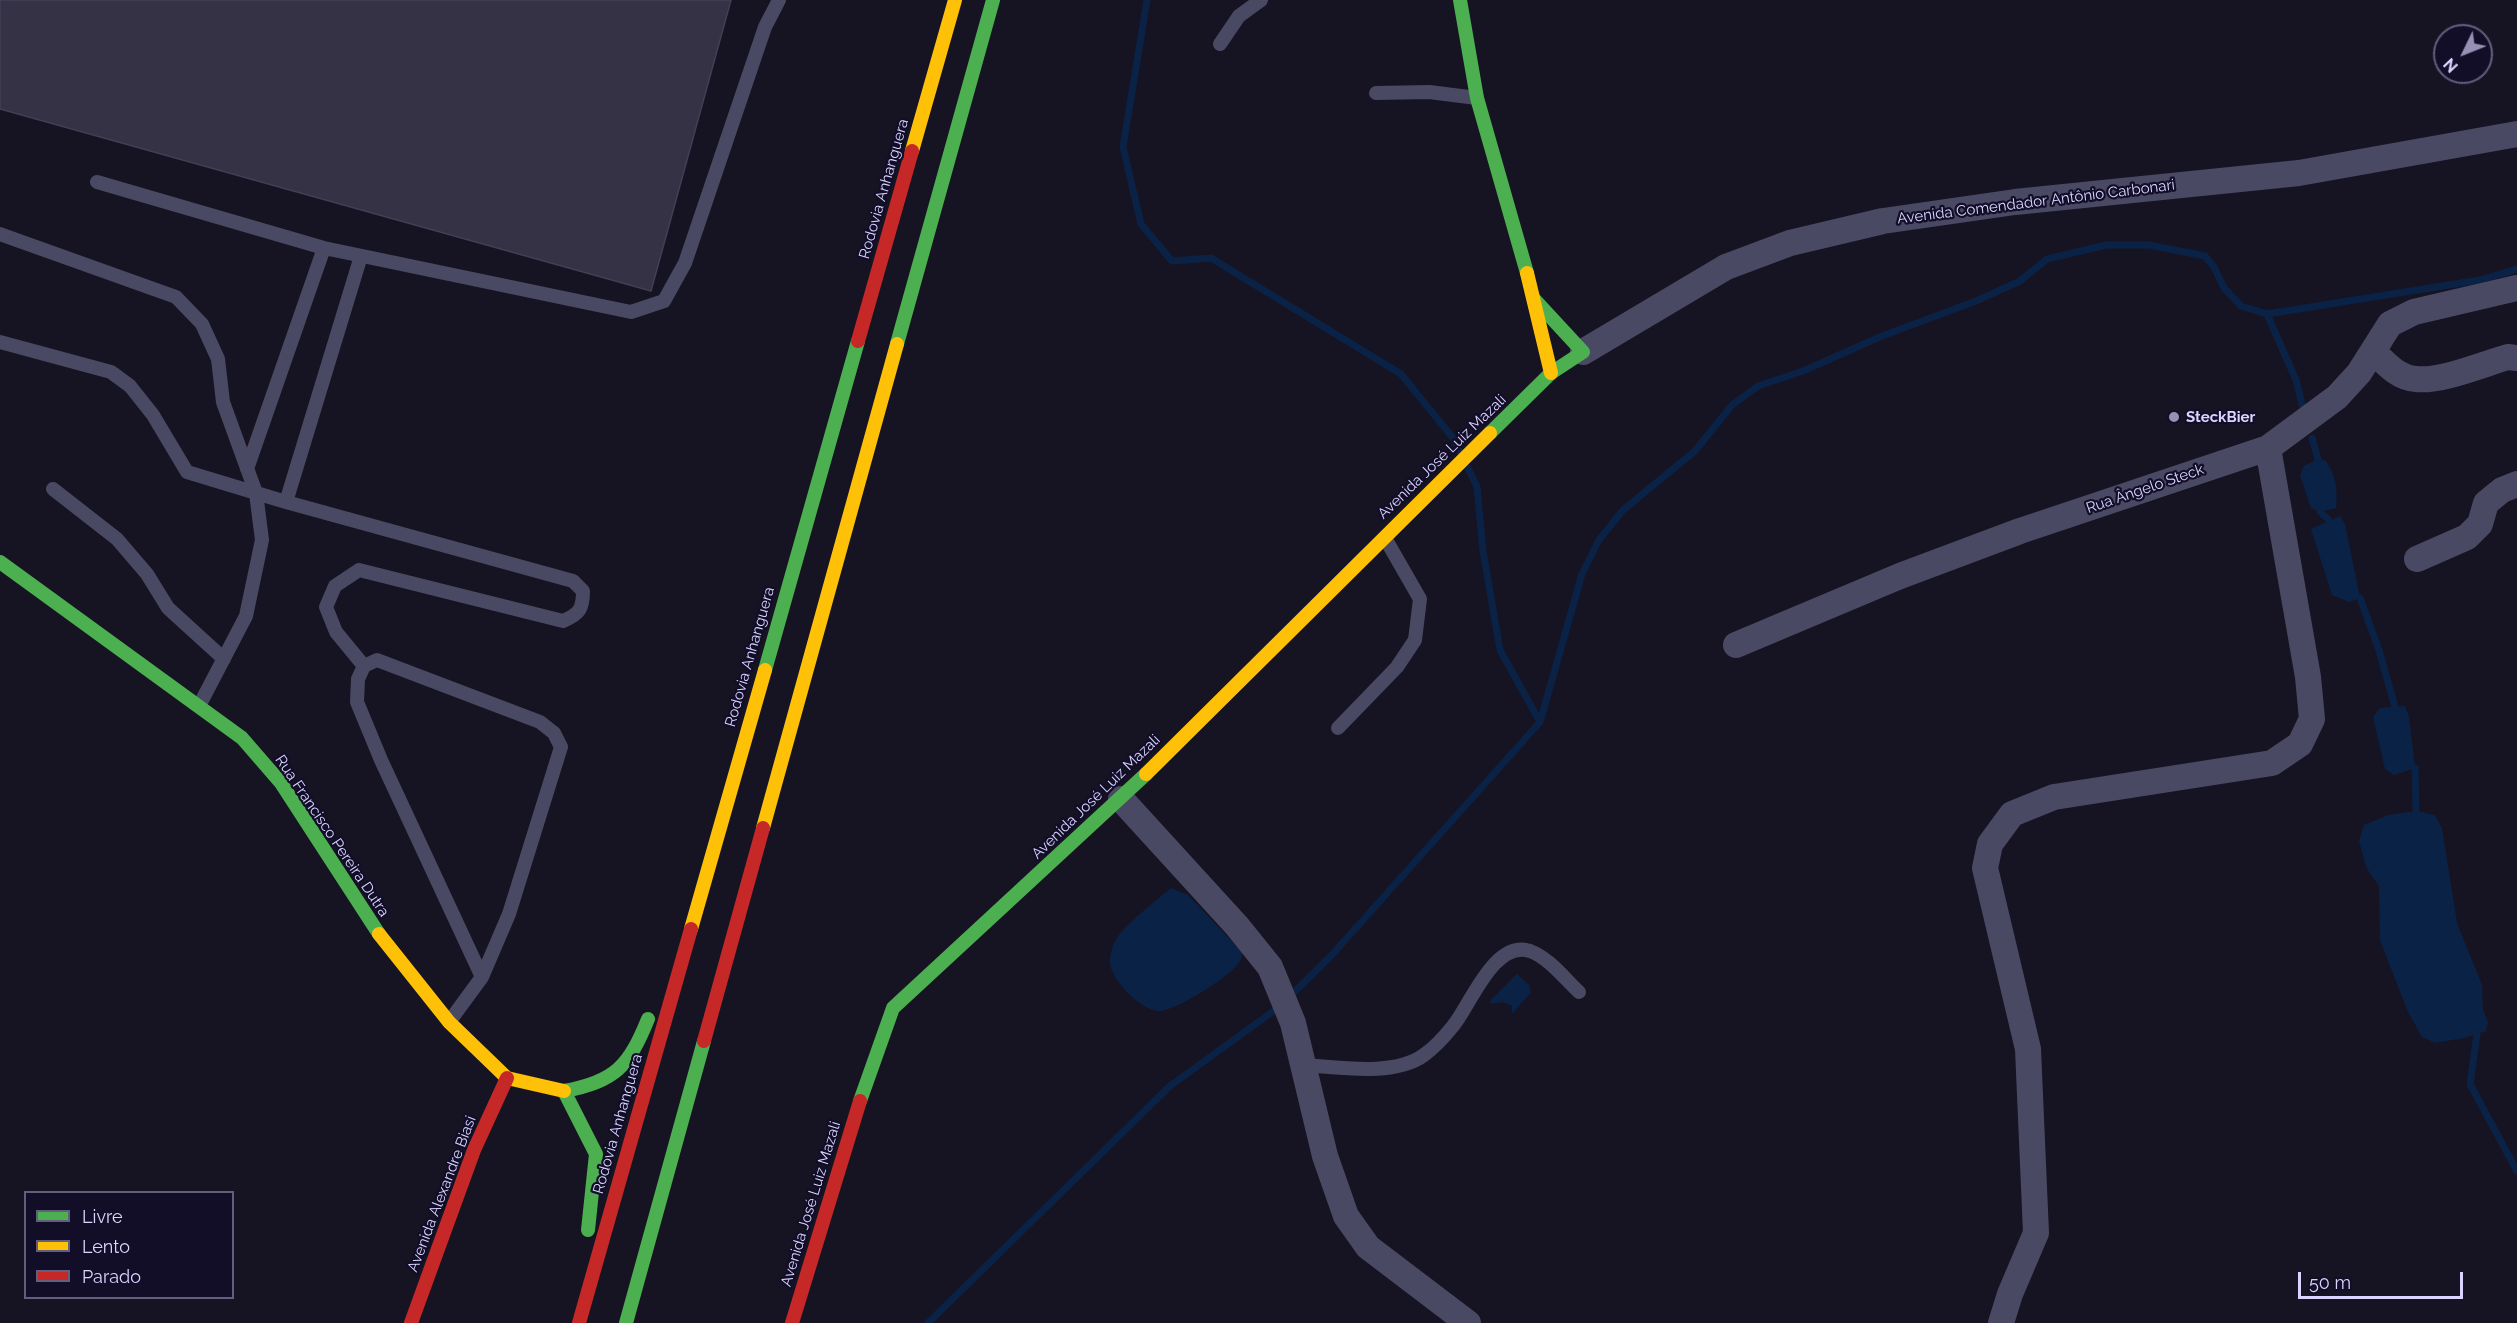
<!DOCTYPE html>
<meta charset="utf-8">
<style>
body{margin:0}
#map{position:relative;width:2517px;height:1323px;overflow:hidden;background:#161422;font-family:Raleway,sans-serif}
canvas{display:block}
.legend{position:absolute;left:24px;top:1191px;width:210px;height:108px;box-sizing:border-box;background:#120e28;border:2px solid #625e7e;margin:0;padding:8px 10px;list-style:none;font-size:18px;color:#d9d5ff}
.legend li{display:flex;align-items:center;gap:12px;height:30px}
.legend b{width:30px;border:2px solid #625e7e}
.north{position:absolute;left:2433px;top:24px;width:60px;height:60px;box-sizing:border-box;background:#120e28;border:2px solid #625e7e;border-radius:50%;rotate:227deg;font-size:16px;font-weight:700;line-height:24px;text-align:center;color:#d9d5ff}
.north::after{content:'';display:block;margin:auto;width:21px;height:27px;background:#9591b2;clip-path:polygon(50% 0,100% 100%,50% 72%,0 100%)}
.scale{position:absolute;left:2298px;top:1272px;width:165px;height:27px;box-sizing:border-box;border:3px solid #d9d5ff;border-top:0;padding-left:8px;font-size:18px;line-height:21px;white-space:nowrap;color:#d9d5ff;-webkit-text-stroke:4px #120e28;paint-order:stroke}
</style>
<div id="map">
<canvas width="2517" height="1323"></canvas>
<ul class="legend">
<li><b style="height:8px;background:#4caf50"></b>Livre</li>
<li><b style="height:8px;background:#ffc107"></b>Lento</li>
<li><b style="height:8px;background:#c62828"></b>Parado</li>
</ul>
<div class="north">N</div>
<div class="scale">50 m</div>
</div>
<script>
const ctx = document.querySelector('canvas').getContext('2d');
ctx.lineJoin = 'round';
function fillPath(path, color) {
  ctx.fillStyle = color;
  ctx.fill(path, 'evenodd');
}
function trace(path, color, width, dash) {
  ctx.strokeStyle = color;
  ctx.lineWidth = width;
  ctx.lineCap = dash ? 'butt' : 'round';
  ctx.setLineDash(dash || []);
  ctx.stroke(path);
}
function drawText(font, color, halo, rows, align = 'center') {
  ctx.font = font + ' Raleway,sans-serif';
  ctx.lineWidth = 4.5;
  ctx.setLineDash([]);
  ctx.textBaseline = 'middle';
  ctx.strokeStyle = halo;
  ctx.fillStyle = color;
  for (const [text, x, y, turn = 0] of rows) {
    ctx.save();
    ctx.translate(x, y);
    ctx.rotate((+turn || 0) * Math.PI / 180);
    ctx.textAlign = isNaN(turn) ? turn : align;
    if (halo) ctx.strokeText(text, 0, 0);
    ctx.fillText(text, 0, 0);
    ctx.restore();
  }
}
const water = new Path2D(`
 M2318 459 2326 461C2336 477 2338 490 2336 508L2320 512 2311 508 2300 475 2304 466Z
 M2340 516 2345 524 2360 598 2349 602 2332 595 2311 529Z
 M2405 706 2409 717 2415 768 2394 775 2385 769 2373 717 2380 708Z
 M2416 811 2435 815 2442 828 2457 923 2482 985 2483 1010 2488 1022 2486 1031 2464 1038 2435 1043 2422 1037 2407 1010 2380 940 2379 886 2367 869 2359 841 2364 825 2388 815Z
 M1171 888 1188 895 1242 952C1242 955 1242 959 1240 961 1233 975 1174 1012 1159 1011 1140 1010 1114 982 1110 965 1109 956 1113 942 1119 935 1133 917 1154 903 1171 888Z
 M1517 974 1529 985 1531 992 1512 1014V1006L1502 1002 1491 1004 1490 1001Z`);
const stream = new Path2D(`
 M1147 0 1123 147 1141 224 1172 261 1211 258 1401 374 1453 438 1460 452
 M2267 314 2296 380 2304 412
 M2312 438 2318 459
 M1468 468 1477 487 1483 551 1500 650 1540 722
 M2320 512 2329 520
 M2360 598 2379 650 2395 707
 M2415 768 2416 811
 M1289 997 1330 957 1540 722 1582 574 1599 540 1623 510 1695 451 1732 405 1758 386 1803 371 1882 336 1976 301 2020 281 2047 259 2106 245H2149L2205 256 2214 267 2224 288 2241 306 2267 314 2480 280 2517 269
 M2477 1034 2470 1084 2517 1171
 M928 1323 1170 1086 1279 1007`);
const building = new Path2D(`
 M0 0H731L651 291 0 109Z`);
const lane = new Path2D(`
 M1220 44 1239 16 1261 0
 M1376 93 1429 92 1477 98
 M97 182 324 248 631 312 664 301 685 263 765 27 779 0
 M0 234 176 297 202 324 218 359 223 402 256 493 262 540 246 616 199 706
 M0 342 111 372 130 386 153 415 187 472 286 502 573 581 583 591C583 608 580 614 563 621L359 570 335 586 326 607 336 632 364 666
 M247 469 324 248
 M53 489 117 539 147 574 168 608 224 659
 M286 502 361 256
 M1338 728 1397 667 1415 640 1420 599 1385 538
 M449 1022 482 977 509 914 561 747 554 733 540 722 377 660 364 666 358 679 357 702 381 760 482 977
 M1303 1065C1338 1067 1394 1077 1424 1055 1434 1048 1445 1036 1453 1026 1470 1006 1494 939 1530 951 1549 958 1564 978 1579 992`);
const street = new Path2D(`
 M2373 351C2385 363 2398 378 2416 379 2441 382 2483 364 2508 357L2517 358
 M1583 352 1726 267 1790 243 1883 221 2015 202 2299 173 2517 134
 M2417 559 2467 537 2480 524 2486 503 2502 490 2517 484
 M1736 645 1900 576 2020 531 2268 448 2337 397 2359 373 2390 324 2414 312 2517 288
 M1121 799 1237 926 1270 967 1293 1023 1325 1156 1346 1216 1368 1247 1468 1323
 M2001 1323 2010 1294 2036 1233 2028 1049 1985 868 1990 844 2012 814 2054 797 2272 763 2300 744 2312 719 2308 677 2268 448`);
const fast = new Path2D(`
 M1460 0 1477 98 1527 273
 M897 344 993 0
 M1490 433 1551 373 1583 352 1534 299
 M0 562 242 738 281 783 379 934
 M765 670 858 341
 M860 1101 893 1008 1146 774
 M588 1230 596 1154 564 1091C615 1082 629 1066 648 1019
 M626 1323 704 1041`);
const slow = new Path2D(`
 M912 151 955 0
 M1527 273 1551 373
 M1146 774 1490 433
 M763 828 897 344
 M691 929 765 670
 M379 934 449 1022 507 1078 564 1091`);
const jam = new Path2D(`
 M858 341 912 151
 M704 1041 763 828
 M411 1323 474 1150 507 1078
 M579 1323 691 929
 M792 1323 860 1101`);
const markers = [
 [2174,417,6,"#9591b2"]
];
const streetNames = [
 ["Rodovia Anhanguera",884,189,-74],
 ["Avenida Comendador Antônio Carbonari",2036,202,-7],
 ["Avenida José Luiz Mazali",1442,457,-44],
 ["Rua Ângelo Steck",2145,489,-19],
 ["Rodovia Anhanguera",750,657,-74],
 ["Avenida José Luiz Mazali",1096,797,-44],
 ["Rua Francisco Pereira Dutra",332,836,56],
 ["Rodovia Anhanguera",618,1124,-74],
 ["Avenida Alexandre Biasi",442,1194,-69],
 ["Avenida José Luiz Mazali",811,1204,-73]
];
const poiNames = [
 ["SteckBier",2186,417]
];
fillPath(water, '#0b2247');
trace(stream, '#0b2247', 7);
fillPath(building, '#343244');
trace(building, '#433f56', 1.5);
trace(lane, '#494963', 14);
trace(street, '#494963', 26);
trace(fast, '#4caf50', 14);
trace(slow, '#ffc107', 14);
trace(jam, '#c62828', 14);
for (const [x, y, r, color] of markers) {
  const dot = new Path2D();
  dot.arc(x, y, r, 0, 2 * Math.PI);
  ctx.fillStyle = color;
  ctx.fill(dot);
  trace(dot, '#120e28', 2);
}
drawText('15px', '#d9d5ff', '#120e28', streetNames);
drawText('bold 15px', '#d9d5ff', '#120e28', poiNames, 'left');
</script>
